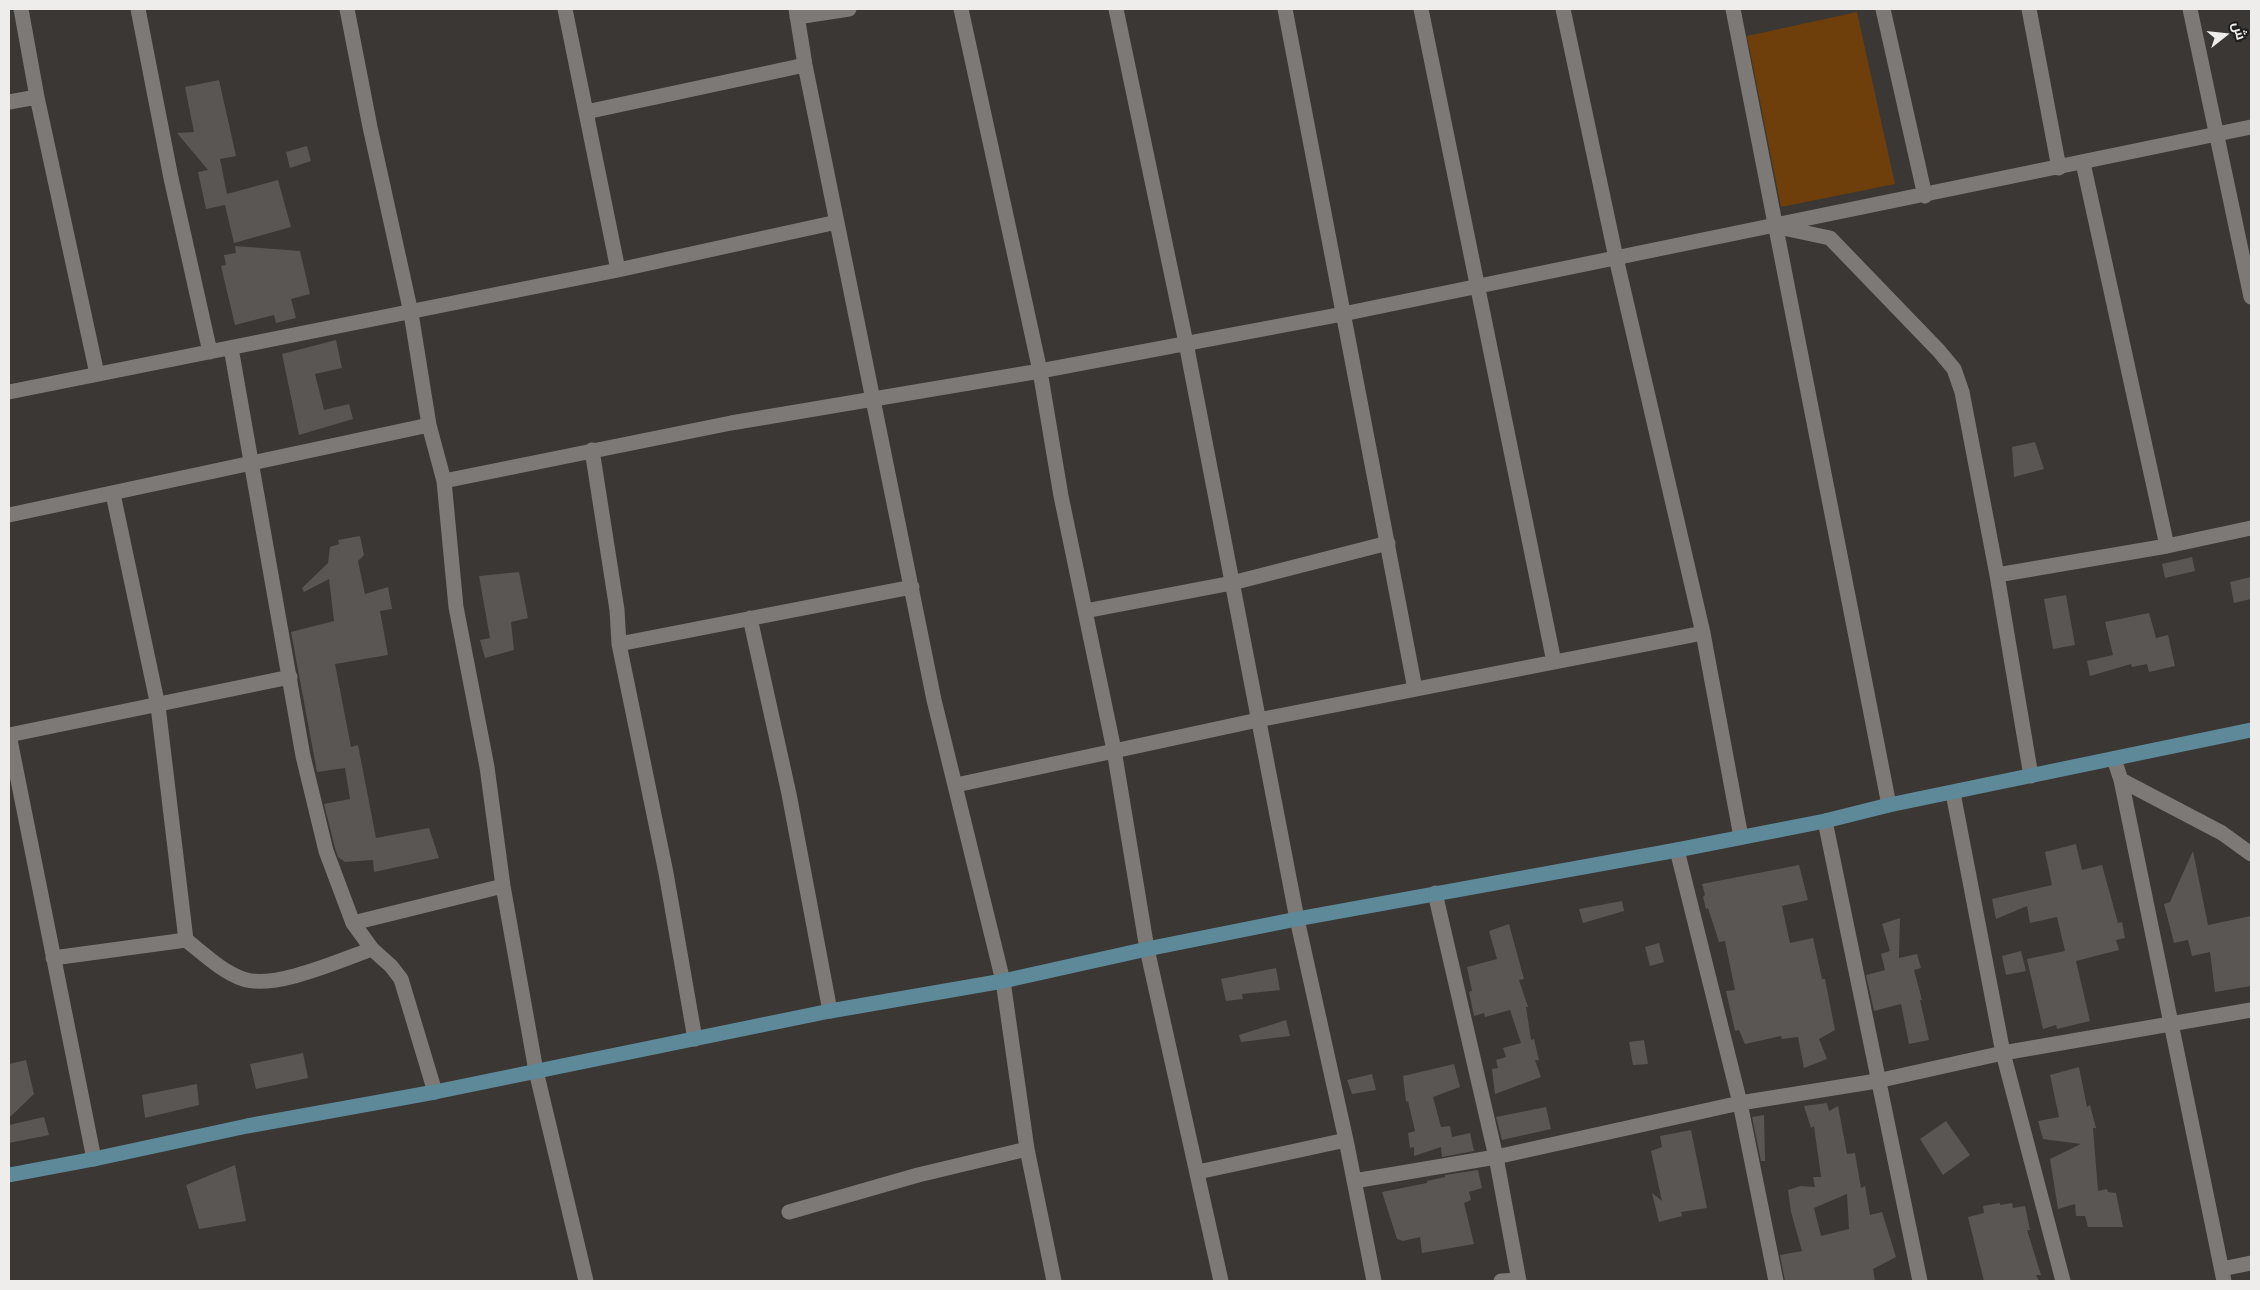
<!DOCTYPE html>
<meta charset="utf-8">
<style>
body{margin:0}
#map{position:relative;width:2260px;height:1290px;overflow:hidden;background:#3a3734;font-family:Arial,Cairo,sans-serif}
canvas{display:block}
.frame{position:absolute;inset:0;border:10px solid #efedeb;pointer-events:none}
.north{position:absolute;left:2200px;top:10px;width:50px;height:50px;-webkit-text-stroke:4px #201e1d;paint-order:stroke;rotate:74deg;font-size:14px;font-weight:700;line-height:20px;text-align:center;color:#efedeb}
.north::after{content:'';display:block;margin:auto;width:18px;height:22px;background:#efedeb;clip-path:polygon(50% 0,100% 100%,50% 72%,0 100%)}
</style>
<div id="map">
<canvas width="2260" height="1290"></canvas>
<div class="frame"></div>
<div class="north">ش</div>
</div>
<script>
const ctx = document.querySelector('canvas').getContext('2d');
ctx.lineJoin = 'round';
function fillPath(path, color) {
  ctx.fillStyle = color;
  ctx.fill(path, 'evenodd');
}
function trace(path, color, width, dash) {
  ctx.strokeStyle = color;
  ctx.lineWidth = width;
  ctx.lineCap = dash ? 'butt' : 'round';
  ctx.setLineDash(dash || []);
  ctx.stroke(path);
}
const green = new Path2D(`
 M1857 12 1895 184 1781 207 1747 36Z`);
const building = new Path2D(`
 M219 80 236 156 220 159 227 194 278 180 291 227 234 243 225 205 206 209 198 172 208 170 177 133 194 132 185 87Z
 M307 146 311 161 290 168 286 152Z
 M235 246 300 251 310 294 291 299 296 318 276 323 274 315 235 325 221 266 226 265 224 255 236 253Z
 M336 340 342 368 315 374 324 410 349 404 353 419 299 435 282 354Z
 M2035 442 2044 469 2014 477 2012 447Z
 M360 536 364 555 358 561 365 594 388 587 392 609 380 611 388 655 335 664 351 747 358 745 376 838 429 828 439 858 374 872 373 860 345 862 338 857 335 848 324 804 350 799 345 768 317 772 291 632 334 621 329 579 304 592 302 588 328 563 330 547 339 544 338 540Z
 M2192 557 2195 571 2165 578 2162 564Z
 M519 572 528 618 511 622 514 650 485 658 480 640 490 638 479 576Z
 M2251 577V599L2234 603 2230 582Z
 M2066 595 2075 645 2053 649 2044 599Z
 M2149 613 2156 638 2168 635 2175 666 2149 672 2147 664 2132 667 2131 664 2090 676 2087 661 2113 655 2105 622Z
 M2076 844 2082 870 2102 865 2118 923 2122 922 2125 938 2116 940 2119 950 2076 961 2090 1021 2057 1029 2056 1025 2043 1029 2027 959 2065 951 2057 917 2030 923 2027 906 1996 919 1992 899 2052 885 2045 852Z
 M2193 851 2208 925 2251 916V986L2215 992 2210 952 2192 956 2188 940 2174 943 2164 904 2170 902Z
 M1799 865 1808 900 1782 906 1790 943 1813 938 1822 979H1825L1835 1030 1819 1039 1827 1059 1804 1068 1798 1037 1782 1039 1781 1036 1745 1044 1739 1030 1735 1031 1726 991 1735 990 1725 941 1719 942 1708 908 1706 909 1703 897 1705 895 1702 884Z
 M1622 901 1624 911 1583 923 1579 909Z
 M1900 918 1899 958 1917 954 1921 968 1914 970 1922 1000H1920L1929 1040 1909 1044 1901 1004 1874 1011 1866 975 1885 970 1881 954 1890 951 1882 924Z
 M1509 924 1524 979 1519 980 1528 1007H1526L1531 1040 1534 1039 1539 1060H1535L1541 1077 1495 1094 1492 1069 1498 1068 1496 1060 1506 1057 1503 1048 1521 1043 1510 1010 1485 1017 1484 1013 1474 1016 1469 992 1472 991 1467 967 1497 959 1489 931Z
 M1659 943 1664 962 1650 966 1645 947Z
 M2021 951 2026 971 2006 975 2002 956Z
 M1276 968 1280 990 1242 994 1243 999 1226 1001 1221 979Z
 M1286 1020 1290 1036 1241 1042 1239 1035Z
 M1644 1040 1648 1064 1633 1065 1629 1042Z
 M303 1053 308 1078 256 1089 250 1064Z
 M26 1060 34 1094 9 1118V1064Z
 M1454 1064 1460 1087 1433 1097 1441 1127 1450 1126 1452 1137 1470 1133 1474 1151 1442 1157 1441 1147 1414 1156V1147L1410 1148 1408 1133 1415 1131 1408 1101 1406 1102 1403 1076Z
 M2079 1067 2087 1107 2090 1105 2096 1128H2093L2098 1191 2107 1189 2108 1192 2116 1193 2123 1227H2088L2085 1216H2076L2075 1204 2058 1209 2050 1159 2081 1144 2043 1139 2038 1121 2059 1117 2050 1075Z
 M1372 1074 1376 1090 1352 1094 1347 1080Z
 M197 1084 199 1105 145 1118 142 1095Z
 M1827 1103 1829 1111 1838 1106 1847 1154 1855 1153 1861 1188 1865 1186 1870 1215 1882 1212 1896 1257 1873 1269 1875 1281H1785L1780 1255 1802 1251 1791 1212 1788 1190 1801 1186 1815 1187 1813 1177H1821L1814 1126 1811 1128 1804 1106ZM1847 1194 1849 1229 1821 1236 1814 1208Z
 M1546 1107 1551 1129 1502 1140 1496 1117Z
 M1764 1115 1765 1161H1761L1752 1117Z
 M44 1117 49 1135 9 1143V1125Z
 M1946 1121 1970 1155 1943 1175 1920 1139Z
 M1691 1130 1707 1208 1681 1212 1682 1216 1659 1222 1652 1193 1662 1201 1651 1151 1662 1147 1660 1136Z
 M235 1165 246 1221 199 1229 186 1185Z
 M1478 1170 1482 1188 1469 1192 1471 1200 1464 1203 1474 1244 1422 1253 1420 1237 1403 1241 1397 1239 1382 1192 1427 1183V1181L1445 1177V1175Z
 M2000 1203V1205L2012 1203 2013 1208 2025 1206 2030 1230H2027L2041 1275H2036L2039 1281H1984L1968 1217 1984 1213 1983 1206Z`);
const street = new Path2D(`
 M21 9 37 97 97 374
 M138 9 171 178 210 352
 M347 9 370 127 411 313 429 425 444 481 456 607 487 767 503 886 536 1071 586 1281
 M565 9 618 270
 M796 9 805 65 934 700 1003 981 1027 1149 1054 1281
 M961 9 1040 371 1061 496 1114 750 1147 949 1221 1281
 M1116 9 1186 343 1297 919 1346 1140 1374 1281
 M1285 9 1415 689
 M1421 9 1554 662
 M1563 9 1616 258 1703 633 1741 837
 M1733 9 1889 805
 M1883 9 1925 196
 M2029 9 2059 168
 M2190 9 2251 297
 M797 17 849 9
 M9 102 37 97
 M586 112 805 65
 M2083 163 2167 546
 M1783 228 1830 238 1939 351 1954 369 1962 392 1997 575 2031 776
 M231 348 303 756 326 851 353 923 372 949 391 966 401 979 435 1092
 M9 392 618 270 837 222
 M592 450 617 610 619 644 666 873 695 1039
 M444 481 731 423 1040 371 1343 314 2251 127
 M113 494 158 706 186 940C204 954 221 971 243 979 274 990 341 960 372 949
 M9 515 429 425
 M1997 575 2167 546 2251 528
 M1085 611 1232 583 1388 543
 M750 618 789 794 830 1011
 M619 644 912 587
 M2114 759 2121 780 2224 1281
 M2121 780 2222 833 2251 854
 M956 785 1258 720 1703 633
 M1953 793 2003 1053 2063 1281
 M1825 821 1920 1281
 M1677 850 1740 1103 1776 1281
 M1435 893 1496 1157 1519 1281
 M353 923 503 886
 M53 958 186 940
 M94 1159 9 735 290 677
 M1198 1172 1346 1140
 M1354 1181 1496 1157 1740 1103 1877 1081 2003 1053 2251 1010
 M789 1212 918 1175 1027 1149
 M2222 1269 2251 1263
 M1501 1281 1519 1280`);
const secondary = new Path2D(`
 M9 1175 94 1159 247 1126 435 1092 830 1011 1003 981 1147 949 1297 919 1677 850 1825 821 1889 805 2251 730`);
fillPath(green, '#6e3e0b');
fillPath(building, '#5a5653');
trace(street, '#7d7976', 15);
trace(secondary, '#5d8998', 15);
</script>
